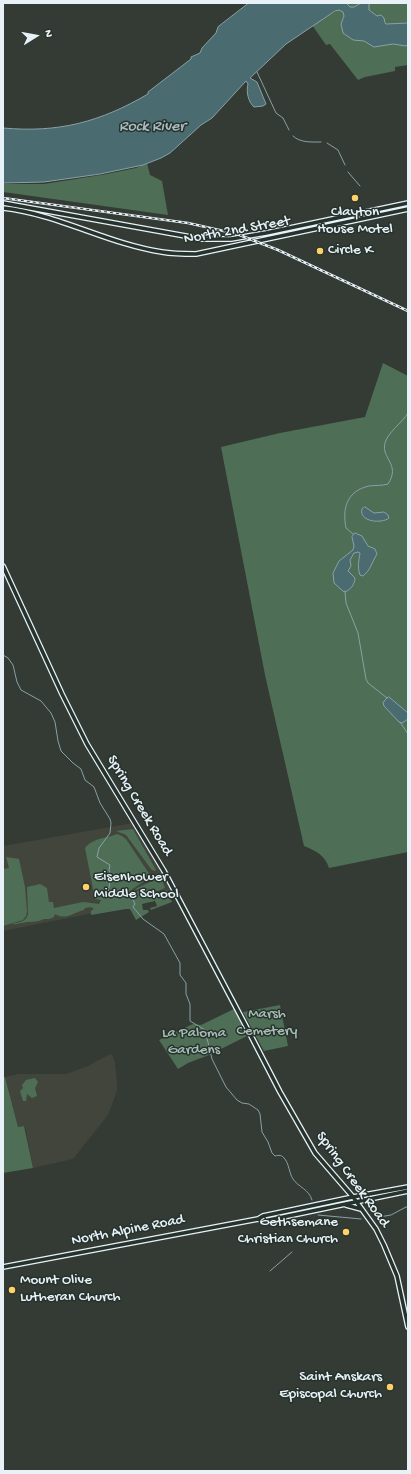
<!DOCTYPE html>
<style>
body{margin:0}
#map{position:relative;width:411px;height:1474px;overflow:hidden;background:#333b34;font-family:"Gochi Hand",sans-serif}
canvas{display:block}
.frame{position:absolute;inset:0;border:4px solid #e8f1f8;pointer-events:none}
.north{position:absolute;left:16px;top:16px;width:40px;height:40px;-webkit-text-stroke:3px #26332d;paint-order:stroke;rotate:79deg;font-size:11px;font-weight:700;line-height:16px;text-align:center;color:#e8f1f8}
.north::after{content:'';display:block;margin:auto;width:14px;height:18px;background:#e8f1f8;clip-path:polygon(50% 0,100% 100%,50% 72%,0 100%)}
</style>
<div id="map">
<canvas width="411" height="1474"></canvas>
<div class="frame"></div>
<div class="north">N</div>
</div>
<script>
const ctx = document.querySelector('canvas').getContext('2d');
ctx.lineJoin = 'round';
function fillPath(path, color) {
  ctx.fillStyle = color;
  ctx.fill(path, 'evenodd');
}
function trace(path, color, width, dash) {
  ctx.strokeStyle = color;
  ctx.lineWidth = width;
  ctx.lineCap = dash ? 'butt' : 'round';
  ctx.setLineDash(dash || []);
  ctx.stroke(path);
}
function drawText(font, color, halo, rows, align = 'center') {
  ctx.font = font + ' "Gochi Hand",sans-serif';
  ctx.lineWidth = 3;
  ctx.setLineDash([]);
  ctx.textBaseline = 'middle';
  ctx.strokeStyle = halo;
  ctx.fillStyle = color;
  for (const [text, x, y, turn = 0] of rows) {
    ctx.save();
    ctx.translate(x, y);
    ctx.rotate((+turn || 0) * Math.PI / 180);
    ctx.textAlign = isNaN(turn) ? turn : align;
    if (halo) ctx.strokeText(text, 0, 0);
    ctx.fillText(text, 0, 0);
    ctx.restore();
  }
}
const built = new Path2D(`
 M133 823 164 877 174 897 3 931V846Z
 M110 1054 112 1055 115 1062 117 1084V1091L108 1115 73 1159 33 1168 25 1126 18 1127 5 1077 18 1074H66L88 1066Z`);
const green = new Path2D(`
 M348 3H408V65L395 67V71L365 77 358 80 330 44 326 45 312 25 345 6Z
 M147 163 150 175 162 181 168 215 3 192V184H44L107 174 136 168Z
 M383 363 408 376V852L329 868C325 855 316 851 304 846L265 675 221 447 280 433 365 417Z
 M133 829 156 870 154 871 151 869 126 835 116 831Z
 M117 834 122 836 126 839 150 875C148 881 133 887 128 893L132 896 139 890 144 888 135 890 137 888 161 877 165 888 158 891 145 888 157 893 167 890 172 902 151 910 150 908 157 906 155 901 142 904 143 910H148L149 912 136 920 130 909H126L91 915V911L94 909 91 907 85 908 84 910C74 912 66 921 55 914L54 917 49 919H44C37 923 29 921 22 923 18 923 17 925 12 924 19 922 26 922 28 914L27 887 40 884 47 888 49 902H53L54 908 83 902 99 904 101 900 95 899 85 848C94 837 106 839 117 834Z
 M6 857 19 859 25 887 27 911 26 916 23 920 3 926V869L9 868Z
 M280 1005 288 1046 264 1051 243 1012Z
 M234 1009 247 1036 209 1055 188 1063 178 1069 159 1040 193 1024 201 1025Z
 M5 1077 18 1127 24 1126 33 1168 3 1173V1078Z
 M35 1078 38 1082 35 1088 37 1096 32 1098 27 1094 26 1101H23L20 1091 23 1088 22 1085 26 1080Z`);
const water = new Path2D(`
 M249 3H346L350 7H354L361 3H369V10L377 16 381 15 384 18 385 23 386 24 408 23V44L406 46 393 44 374 47 364 41 353 40 343 33 341 24 344 16 343 12 339 10 335 11 286 44 250 78 257 82 266 104 263 106 254 107C248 102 246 91 248 84L246 81 212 118 201 125 170 153 161 158 143 165 100 174 44 182 3 183V128C59 133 100 122 148 94V92L191 59V57L200 53 202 48 216 33 218 27Z
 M365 507 374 513 384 512 388 515 389 518C382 524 358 522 362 509Z
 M355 533 362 536 368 546 375 549 377 554C372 562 370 571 363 576L360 575C357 566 359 561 360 553L358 552 354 553 350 560 351 566 348 571 355 578C355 584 350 591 344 592L334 583 333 573 339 561 353 550 354 546 352 537Z
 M389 697 408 713V719L402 723 399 722 384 706 383 703 385 700Z`);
const stream = new Path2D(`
 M257 72 276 113 283 118 289 130
 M293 136C300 143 312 142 321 142
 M327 143 338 150 345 165
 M348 172 360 186
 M353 534 346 528C342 508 347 491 369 486 375 485 382 486 388 484 401 464 381 459 385 443 388 432 402 423 408 413
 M345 591 346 603 358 633 366 679 368 683 387 698
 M3 655 8 658 13 665 17 682 21 690 41 701 51 713 55 722 58 741 61 751 73 763 81 769 85 780 94 787 100 803 110 819 111 823 110 833 99 848 97 857 110 865 109 870 111 877 108 892 132 898 135 904 133 907 143 919 164 934 180 963V975L186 983V994L190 1004V1021L205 1030 212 1059 226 1087 237 1100 242 1103 249 1104 258 1110 260 1114 262 1132 268 1142 272 1153 275 1156C279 1155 282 1155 284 1158 289 1163 289 1173 293 1179 298 1187 309 1189 312 1200
 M400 722 408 734
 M318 1215 361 1219
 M379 1217 391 1215 406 1207H408
 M270 1271 292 1252`);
const major = new Path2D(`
 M3 203 202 239H231L266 233 408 203
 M3 208C58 214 108 244 162 252 173 254 185 254 196 254L408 209
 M3 566 62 694 87 744 164 871 249 1032 280 1092 315 1153 353 1197 376 1229 384 1245 397 1276 408 1327
 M346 1205 361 1209
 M258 1219 264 1221 408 1191
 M3 1267 258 1219 263 1216 353 1197 408 1187`);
const rail = new Path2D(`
 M3 198 188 223 237 234 278 250 408 311`);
const markers = [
 [355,198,4,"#ffd166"],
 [320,251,4,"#ffd166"],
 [86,887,4,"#ffd166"],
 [346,1232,4,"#ffd166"],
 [12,1290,4,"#ffd166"],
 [390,1387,4,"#ffd166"]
];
const poiNames = [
 ["Clayton",355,213,"center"],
 ["House Motel",355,230,"center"],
 ["Circle K",328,251],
 ["Eisenhower",94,878],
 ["Middle School",94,895],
 ["Gethsemane",338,1223,"right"],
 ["Christian Church",338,1240,"right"],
 ["Mount Olive",20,1281],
 ["Lutheran Church",20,1298],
 ["Saint Anskars",382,1378,"right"],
 ["Episcopal Church",382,1395,"right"]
];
const streetNames = [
 ["North 2nd Street",237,231,-10],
 ["Spring Creek Road",139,806,59],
 ["Spring Creek Road",352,1180,54],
 ["North Alpine Road",128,1231,-11]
];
const parkNames = [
 ["Marsh",267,1015],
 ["Cemetery",267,1032],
 ["La Paloma",194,1034],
 ["Gardens",194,1051]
];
const waterNames = [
 ["Rock River",152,128]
];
fillPath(built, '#42453c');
fillPath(green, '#4f6e56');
fillPath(water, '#4a6c71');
trace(water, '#89a1a7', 1);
trace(stream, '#89a1a7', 1);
trace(major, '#e8f1f8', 6);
trace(major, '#26332d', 3.5);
trace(rail, '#e8f1f8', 2.5);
trace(rail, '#26332d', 1, [3]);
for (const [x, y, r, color] of markers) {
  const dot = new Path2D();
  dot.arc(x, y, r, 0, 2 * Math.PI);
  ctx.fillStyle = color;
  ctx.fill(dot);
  trace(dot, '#26332d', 1.5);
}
drawText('15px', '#e8f1f8', '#26332d', poiNames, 'left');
drawText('15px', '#e8f1f8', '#26332d', streetNames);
drawText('15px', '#abbdb7', '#26332d', parkNames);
drawText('italic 16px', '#a9bcc2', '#26332d', waterNames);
</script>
